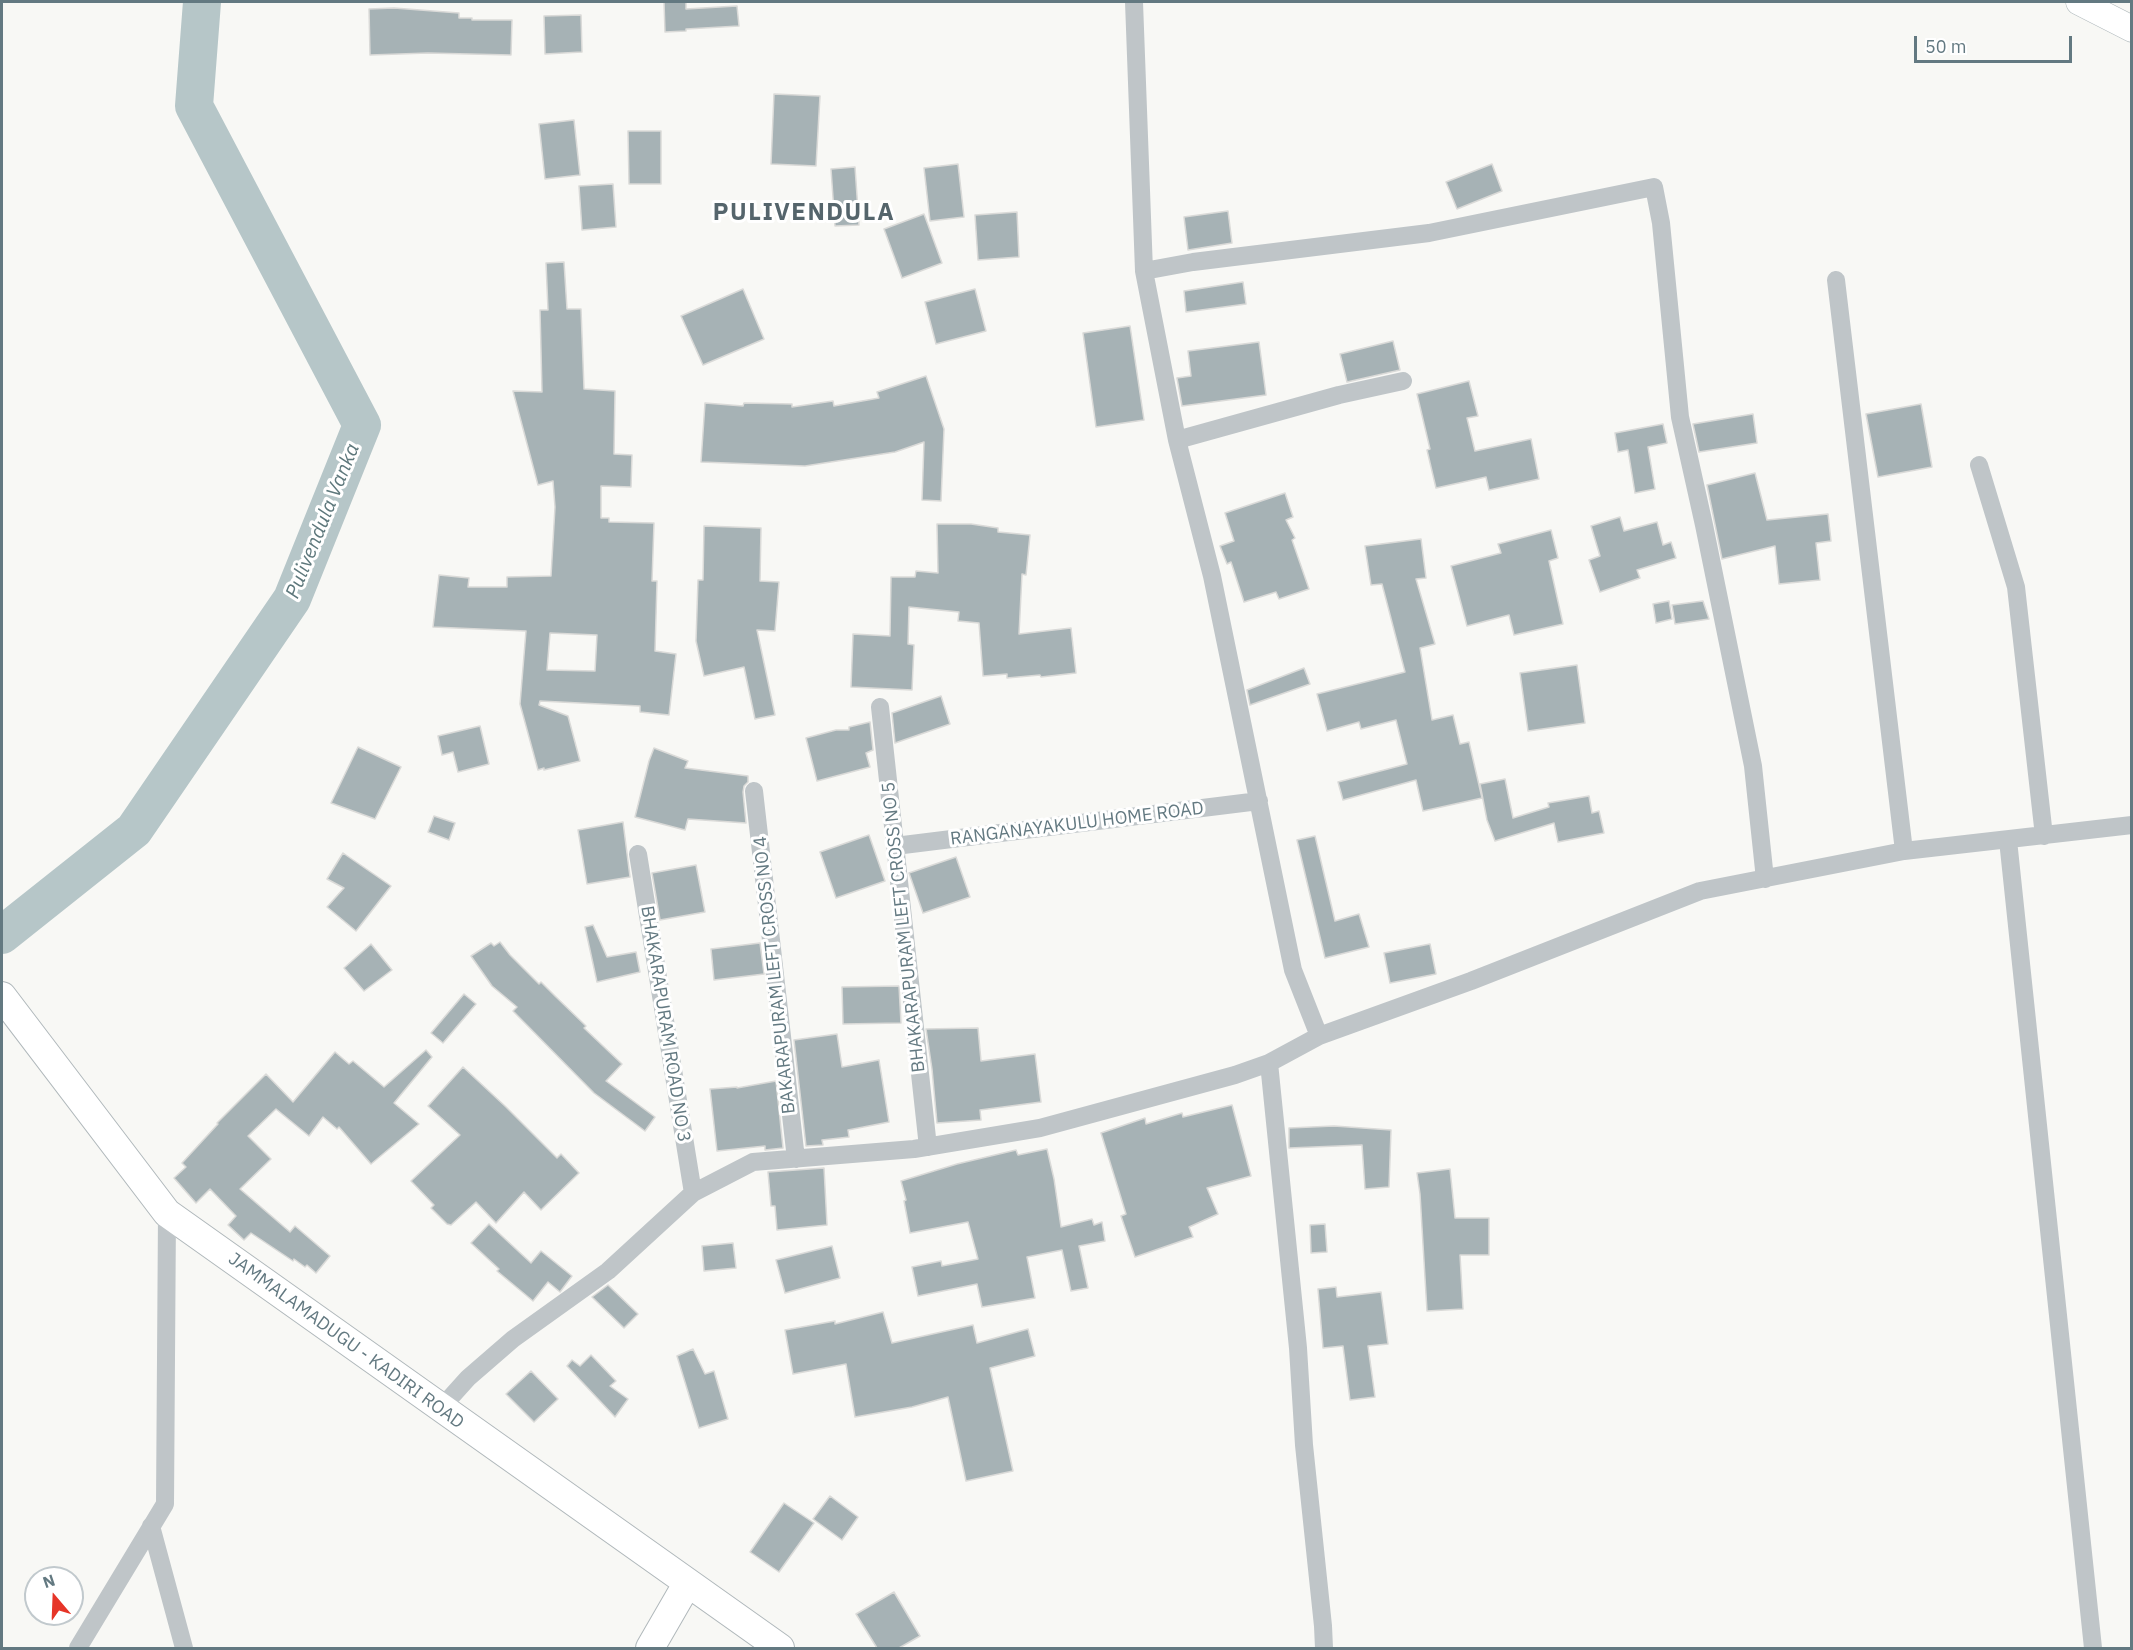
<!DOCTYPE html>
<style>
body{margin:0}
#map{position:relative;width:2133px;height:1650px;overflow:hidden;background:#f8f8f5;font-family:"IBM Plex Sans",sans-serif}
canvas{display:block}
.frame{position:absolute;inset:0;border:3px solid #637981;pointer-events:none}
.north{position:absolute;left:24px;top:1566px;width:60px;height:60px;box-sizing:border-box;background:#fff;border:2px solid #c1c9cd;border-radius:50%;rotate:341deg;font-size:16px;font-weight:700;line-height:24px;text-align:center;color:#637981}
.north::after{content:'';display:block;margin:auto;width:21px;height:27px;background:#e63528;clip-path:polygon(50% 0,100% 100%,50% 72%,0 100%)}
.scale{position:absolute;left:1914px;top:36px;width:158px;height:27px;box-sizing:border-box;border:3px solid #637981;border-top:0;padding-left:8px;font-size:18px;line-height:21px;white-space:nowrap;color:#637981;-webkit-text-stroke:4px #fff;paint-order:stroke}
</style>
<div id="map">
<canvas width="2133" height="1650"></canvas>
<div class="frame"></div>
<div class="north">N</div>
<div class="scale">50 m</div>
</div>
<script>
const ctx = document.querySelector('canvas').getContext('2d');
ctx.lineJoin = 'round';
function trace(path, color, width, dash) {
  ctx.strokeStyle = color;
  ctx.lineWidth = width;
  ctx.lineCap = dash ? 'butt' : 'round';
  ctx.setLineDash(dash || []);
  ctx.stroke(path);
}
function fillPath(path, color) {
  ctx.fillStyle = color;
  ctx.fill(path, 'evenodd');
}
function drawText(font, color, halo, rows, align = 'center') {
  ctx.font = font + ' "IBM Plex Sans",sans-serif';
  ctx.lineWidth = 6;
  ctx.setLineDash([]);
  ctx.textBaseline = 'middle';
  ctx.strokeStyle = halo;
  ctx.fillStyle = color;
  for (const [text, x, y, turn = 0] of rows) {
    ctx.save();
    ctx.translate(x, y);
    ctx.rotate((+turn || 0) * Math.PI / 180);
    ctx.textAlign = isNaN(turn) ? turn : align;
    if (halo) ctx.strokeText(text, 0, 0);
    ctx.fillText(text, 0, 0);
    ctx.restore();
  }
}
const river = new Path2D(`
 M2 935 134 830 292 599 362 425 194 106 202 2`);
const building = new Path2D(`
 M664 2H686V9L737 6 739 26 686 29V31L665 32Z
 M394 8 459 13V18H472V20H512L511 55 428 53 370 55 369 9Z
 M581 15 582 52 545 54 544 16Z
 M774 94 820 96 816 166 771 164Z
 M574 120 580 175 545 179 539 124Z
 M628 131H661V184H629Z
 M958 164 964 217 930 221 924 168Z
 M1492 164 1502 191 1457 209 1446 182Z
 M855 167 859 225 835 226 831 169Z
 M613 184 616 227 582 230 579 186Z
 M1228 211 1232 243 1188 250 1184 217Z
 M1017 212 1019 257 978 260 975 215Z
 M924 214 942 263 902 278 884 229Z
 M564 262 567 309H581L584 389 615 391 614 454 632 455 631 487 601 486V518H609V522L654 523 652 581H657L655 651 676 654 669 715 640 712V706L540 701 539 705 568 716 580 761 544 770V768L538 770 520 704 526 631 433 627 439 575 469 578 468 587H507V577L551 576 555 507 553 481 538 485 513 391 542 392 540 310H548L546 263ZM550 633 597 635 595 671 547 670Z
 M1243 282 1246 304 1186 312 1184 291Z
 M743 289 764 339 703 365 681 316Z
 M975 289 986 331 936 344 925 302Z
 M1130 326 1144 420 1096 427 1083 333Z
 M1393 341 1400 370 1347 382 1340 354Z
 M1259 342 1266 395 1182 406 1177 378 1191 376 1188 351Z
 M926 376 944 429 941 501 922 500 924 442 895 452 805 466 701 462 705 403 743 406 744 403 792 404V407L833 401 834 406 879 398 877 392Z
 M1469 381 1478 416 1467 418 1475 451 1531 439 1539 479 1489 490 1486 477 1436 488 1427 450 1430 449 1417 394Z
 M1921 404 1932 467 1878 477 1866 414Z
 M1753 414 1757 443 1699 452 1693 424Z
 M1663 424 1667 443 1648 447 1655 489 1635 493 1628 450 1618 452 1615 433Z
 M1755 473 1767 520 1828 514 1831 541 1816 543 1820 580 1779 584 1775 546 1722 559 1707 485Z
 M1285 493 1293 517 1286 520 1295 538 1292 540 1309 589 1279 599 1276 592 1244 602 1231 562 1227 564 1220 546 1234 541 1225 513Z
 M1620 517 1624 531 1657 522 1663 545 1671 542 1676 558 1637 570 1640 578 1600 592 1589 560 1600 556 1591 526Z
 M937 524H971L998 528V532L1030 535 1026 575 1022 574 1019 634 1071 628 1076 673 1041 677 1040 675 1007 678V674L983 676 979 623 958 621 959 612 909 607 908 644 914 645 912 690 851 687 853 634 890 636 891 577H915L916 571 938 573Z
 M704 526 761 528 760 581 779 582 775 631 757 630 775 715 755 719 744 667 704 676 696 641 698 580H703Z
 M1551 530 1558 558 1549 561 1563 624 1514 635 1509 615 1467 626 1451 566 1501 553 1498 544Z
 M1421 539 1426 578 1416 579 1435 644 1420 648 1432 720 1453 715 1460 744 1469 742 1482 798 1423 811 1416 780 1343 800 1338 782 1407 764 1396 720 1361 729 1359 722 1327 731 1317 694 1405 672 1382 584 1371 585 1365 546Z
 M1669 601 1672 619 1656 623 1653 604Z
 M1703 601 1709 619 1675 624 1672 605Z
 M1577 665 1585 723 1528 731 1520 673Z
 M1304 668 1310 684 1250 705 1247 690Z
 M941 696 950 724 895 743 892 713Z
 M870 722 873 750 866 753 870 767 817 781 806 738 836 730H849V727Z
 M480 726 489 764 458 772 453 752 442 755 438 736Z
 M358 747 401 767 375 819 331 803Z
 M654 748 688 761 685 768 748 776V782L744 786 743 792 746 823 688 819 685 830 635 817 649 761Z
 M1505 779 1513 818 1549 807 1548 803 1589 796 1592 813 1599 811 1604 833 1558 842 1554 823 1495 841 1487 820 1480 784Z
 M434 816 455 823 449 840 428 832Z
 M623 822 630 877 587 884 578 830Z
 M869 835 885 881 836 898 820 852Z
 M1315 836 1335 921 1359 914 1369 947 1325 958 1297 840Z
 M343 853 391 886 356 931 327 907 344 888 327 879Z
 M956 857 970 897 923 913 909 873Z
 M696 865 705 912 660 920 652 873Z
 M593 925 607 957 636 952 640 972 597 982 585 927Z
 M500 942 510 955 539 984 541 982 555 996 586 1026 584 1028 622 1064 606 1081 655 1117 645 1131 594 1093 513 1011 517 1007 492 986 471 956 491 943 494 946Z
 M760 943 764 974 714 980 711 949Z
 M371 944 392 970 364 991 344 968Z
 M1430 944 1436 974 1390 983 1384 953Z
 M899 986 901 1023 843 1024 842 987Z
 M464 994 476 1004 443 1043 431 1033Z
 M978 1028 981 1061 1035 1054 1041 1102 980 1110 981 1120 937 1123 932 1069 926 1029Z
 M837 1034 842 1067 879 1060 889 1122 848 1130 849 1137 822 1140 823 1145 806 1146 794 1040Z
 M426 1050 432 1057 394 1103 419 1124 371 1164 339 1127 337 1129 323 1117 309 1136 276 1109 248 1136 271 1159 240 1189 290 1232 295 1226 330 1256 316 1273 307 1265 305 1267 294 1259 293 1261 251 1233 244 1240 228 1225 236 1216 210 1189 196 1203 174 1178 186 1167 182 1163 218 1124 217 1123 266 1074 293 1102 335 1052 349 1064 353 1061 384 1087Z
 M463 1067 506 1107 557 1158 561 1154 579 1173 541 1210 524 1192 496 1223 476 1202 451 1225 447 1224 431 1208 434 1205 411 1181 460 1135 428 1106Z
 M776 1081 783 1148 765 1150V1146L717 1151 710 1089 737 1087V1088Z
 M1232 1105 1251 1176 1207 1188 1218 1214 1189 1227 1193 1237 1135 1257 1121 1216 1126 1214 1101 1133 1145 1118 1146 1124 1182 1113 1183 1117Z
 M1334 1126 1391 1130 1389 1187 1365 1189 1362 1145 1289 1148V1128Z
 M1047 1149 1054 1179 1061 1227 1092 1219 1094 1225 1102 1222 1105 1241 1079 1246 1088 1288 1071 1291 1062 1250 1027 1257 1035 1298 982 1307 977 1284 918 1296 912 1267 941 1261 942 1266 978 1259 968 1222 910 1233 904 1201 906 1200 901 1181 957 1164 1016 1150 1018 1155Z
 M824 1168 827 1225 777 1230 775 1206H771L768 1172Z
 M1450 1169 1455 1218H1489V1255H1460L1463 1309 1427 1311 1420 1194 1417 1173Z
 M489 1224 531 1263 541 1251 572 1276 560 1292 548 1282 533 1301 497 1271 499 1269 471 1243Z
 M1325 1224 1327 1252 1311 1253 1310 1225Z
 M733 1243 736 1268 704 1271 702 1246Z
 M832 1246 840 1278 785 1293 776 1260Z
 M608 1285 638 1314 624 1328 592 1297Z
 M1336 1287 1337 1297 1381 1292 1388 1344 1368 1346 1375 1397 1350 1400 1343 1346 1323 1348 1318 1289Z
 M883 1312 892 1343 973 1325 977 1343 1028 1329 1035 1356 990 1368 1013 1471 966 1481 948 1397 912 1407 855 1417 846 1364 793 1374 785 1330 835 1321V1324Z
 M693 1349 705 1374 714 1371 728 1419 699 1428 677 1356Z
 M591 1355 616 1381 610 1386 628 1399 615 1417 567 1366 572 1360 580 1366Z
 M531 1371 558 1399 534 1422 506 1394Z
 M830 1496 858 1517 842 1540 813 1519Z
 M784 1503 814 1523 779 1572 750 1552Z
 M894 1592 920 1636 899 1648H877L856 1614Z`);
const street = new Path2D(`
 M1134 2 1144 271 1177 440 1212 576 1293 970 1319 1036
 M1144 271 1193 262 1429 233 1654 187 1661 223 1680 417 1704 525 1753 766 1765 879
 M1836 280 1904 851
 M1177 440 1339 395 1403 381
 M1979 465 2016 587 2044 836
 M880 707 928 1147
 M754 791 796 1159
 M2008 840 2093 1648
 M895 846 1259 801
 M638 854 693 1193
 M1269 1063 1298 1348 1304 1445 1323 1626 1324 1648
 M441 1408 468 1378 513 1339 608 1271 693 1193 753 1162 914 1149 1040 1128 1235 1075 1269 1063 1319 1036 1471 981 1700 891 1904 851 2132 825
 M151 1526 184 1648
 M78 1648 165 1504 167 1213`);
const secondary = new Path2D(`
 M2079 2 2132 29`);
const primary = new Path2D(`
 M2 996 167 1213 780 1648
 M650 1648 687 1584`);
const streetNames = [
 ["RANGANAYAKULU HOME ROAD",1077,824,-7],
 ["BHAKARAPURAM LEFT CROSS NO 5",904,927,-96],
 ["BAKARAPURAM LEFT CROSS NO 4",775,975,-96],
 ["BHAKARAPURAM ROAD NO 3",665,1024,81],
 ["JAMMALAMADUGU - KADIRI ROAD",346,1341,36]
];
const waterNames = [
 ["Pulivendula Vanka",323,521,-68]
];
const districtNames = [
 ["PULIVENDULA",804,213]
];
trace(river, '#b6c6c8', 38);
fillPath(building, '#a6b2b5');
trace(building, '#dadad8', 1.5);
trace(secondary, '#b1babd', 27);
trace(primary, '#b0b8bb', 30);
trace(street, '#bfc5c8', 18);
trace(secondary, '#fff', 26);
trace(primary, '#fff', 28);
drawText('18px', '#637981', '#fff', streetNames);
drawText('italic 20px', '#5e787c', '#fff', waterNames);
ctx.letterSpacing = '1.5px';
drawText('bold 24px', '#55656c', '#fff', districtNames);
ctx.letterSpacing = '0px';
</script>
